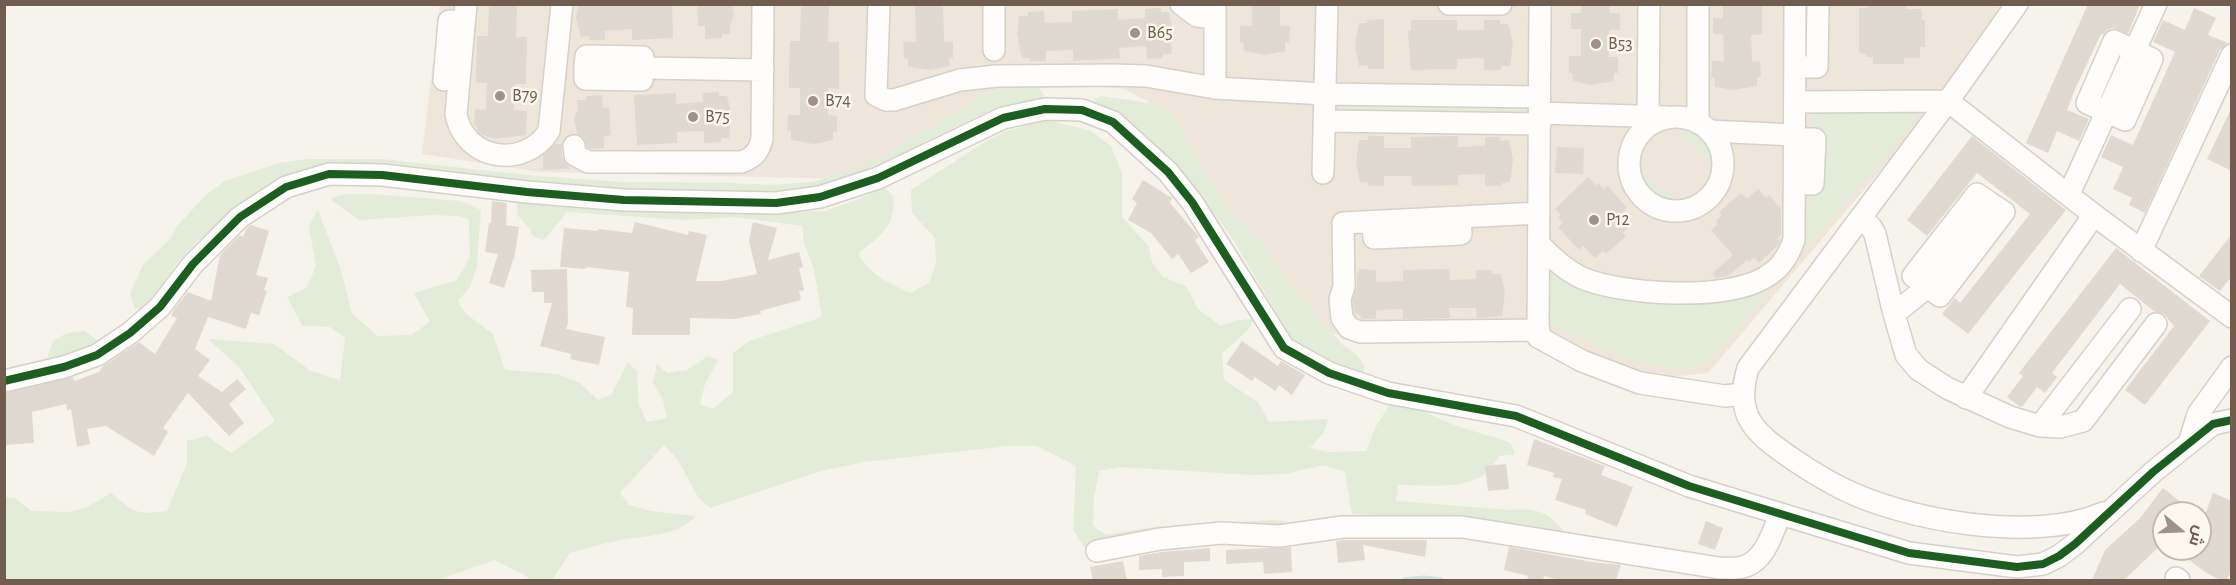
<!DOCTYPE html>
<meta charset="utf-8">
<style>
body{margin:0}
#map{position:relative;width:2236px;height:585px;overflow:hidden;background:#f6f3ec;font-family:"Alegreya Sans",Cairo,sans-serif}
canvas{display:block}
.frame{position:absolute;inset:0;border:6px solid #715d4f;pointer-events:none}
.north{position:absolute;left:2152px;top:501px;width:60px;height:60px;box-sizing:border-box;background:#fdf8ee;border:2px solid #c5baae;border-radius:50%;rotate:109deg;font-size:16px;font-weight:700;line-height:24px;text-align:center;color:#715d4f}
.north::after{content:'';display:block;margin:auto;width:21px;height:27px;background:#a09286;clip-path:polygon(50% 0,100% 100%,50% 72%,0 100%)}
</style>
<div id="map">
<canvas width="2236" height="585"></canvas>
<div class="frame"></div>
<div class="north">ش</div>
</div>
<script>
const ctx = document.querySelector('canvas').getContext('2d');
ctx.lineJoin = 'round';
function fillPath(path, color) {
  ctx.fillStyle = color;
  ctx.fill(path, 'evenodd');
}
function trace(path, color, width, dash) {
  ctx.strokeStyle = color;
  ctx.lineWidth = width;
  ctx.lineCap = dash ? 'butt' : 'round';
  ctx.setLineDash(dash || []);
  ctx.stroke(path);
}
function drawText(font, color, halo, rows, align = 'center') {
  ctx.font = font + ' "Alegreya Sans",sans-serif';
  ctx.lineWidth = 5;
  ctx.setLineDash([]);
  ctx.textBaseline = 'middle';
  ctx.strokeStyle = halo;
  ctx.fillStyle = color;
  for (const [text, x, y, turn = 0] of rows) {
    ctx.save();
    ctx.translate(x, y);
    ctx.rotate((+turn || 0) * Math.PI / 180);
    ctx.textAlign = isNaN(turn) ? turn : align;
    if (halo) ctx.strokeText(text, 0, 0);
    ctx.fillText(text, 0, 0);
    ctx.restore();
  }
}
const residential = new Path2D(`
 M440 5H2006L1920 124 1708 373 1669 377 1629 370 1568 341H1355L1311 326 1285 304 1147 101 1124 89 1090 85 1017 90 851 179 540 172 422 154Z`);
const green = new Path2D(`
 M1036 84 1044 95 1040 98 998 107 928 140 874 175 816 192 621 195 384 169 249 200 197 241 176 264 150 306 135 309 130 293 143 265 170 239 177 226 206 195 225 181 279 163 308 159H382L526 175 621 182 730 183 771 185 812 182 864 166 988 93Z
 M1102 96 1155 104 1171 113 1228 209 1265 247 1272 260 1292 287 1343 345 1357 355 1365 367 1361 376 1324 360 1294 343 1234 241 1200 194 1148 137 1127 121 1101 108 1094 99Z
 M1344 104 1529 106 1530 115 1345 112 1343 108Z
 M1813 111H1912L1917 113 1918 118 1707 363C1652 380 1599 346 1550 324V273L1714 297 1803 242 1809 225V190H1822L1824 130 1811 129Z
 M1048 120 1091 131 1111 146 1122 173V217L1149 247 1152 262 1163 277 1186 286 1198 309 1221 326 1238 320 1254 319 1248 330 1222 353 1224 380 1258 402 1269 422 1328 419 1324 432 1310 448 1329 452 1366 451 1375 428 1391 402C1415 405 1434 417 1457 426 1475 432 1493 436 1511 443L1515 454 1499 456C1495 462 1490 471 1484 475 1460 490 1425 485 1398 485L1396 501 1511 510C1539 508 1548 512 1566 534L1457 518 1352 514 1345 472 1324 465 1285 474 1253 475 1119 467 1099 471 1094 499 1093 526 1106 535 1153 527 1273 520 1286 521 1289 527 1157 536 1085 548 1073 530 1076 466 1037 446H1009L864 462 821 471 710 508 698 497 678 460 664 445 620 493 629 505 651 511 696 516C674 539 645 534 616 541 601 544 585 549 570 553L552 580H531L523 574 494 560 438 580H5V497L15 498 31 511 68 512 86 508 111 493C135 513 136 515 167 511L187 463V441L207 436 231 453 275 421 239 367 208 339 274 344 311 371 340 380 345 338 330 327 302 326 287 297 307 287 316 266 309 226 318 210 341 270 352 314 378 336 411 335 430 322 414 293 457 280 470 257 469 219 459 216 431 215 359 220 330 199 344 194H373L460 201 481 210 477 267 470 287 458 301 465 313 493 334 505 370 558 374 580 383 598 400 611 395 628 362 637 372 639 405 647 422 667 418 663 400 653 383 657 364 667 373 687 370 708 356 718 360 705 384 700 404 713 409 733 392V353L749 341 822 317 814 269 804 243 802 226 736 217 684 220 567 212 544 240 533 236 529 228 518 216 516 198 786 212 825 211 859 199 884 187 893 196C896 226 881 236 858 253 872 277 886 281 910 293L929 283 936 264 935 238 912 213 911 190 977 147 1006 131Z
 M1683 126C1705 131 1719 151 1713 174L1702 151 1681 136Z
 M1637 157C1642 175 1653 187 1670 194L1669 204C1646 199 1633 181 1637 157Z
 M85 331 100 342 94 350 48 361C48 336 64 333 85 331Z`);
const stream = new Path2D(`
 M1404 580 1424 578 1441 580`);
const building = new Path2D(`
 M489 4H517L516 37H527L526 84H515L514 110 527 111 526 135 495 139 483 135 477 130V126L474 125 475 109 486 110 487 83 476 82 477 36H488Z
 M578 4H672L673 38 632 40V29L605 31V40H589V36L581 37 576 18Z
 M697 4H732L734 15 730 25V34H722V38L705 39V26H698Z
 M801 4H829L828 42H839V89L828 88V115L837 116V132L833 131V140L814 144 791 140V131H787L788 115H800V88H789V71L790 41H800Z
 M915 4H943L944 42H953V58H949L950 66 930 70 908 67V59L904 58 903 42H916Z
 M1252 4H1280V26H1290L1289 42H1285V51L1266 55 1244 51 1243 42 1240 43V26H1252Z
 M1581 4H1609L1610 13H1620V30H1609V57H1618V73H1614V81L1590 85 1573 81 1572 73H1569V56H1581V29H1571V13H1581Z
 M1723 4H1762V34L1751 35 1752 62 1760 61 1761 77H1757V86L1733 90 1715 87V78H1711L1712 61H1724L1723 34H1713V18H1723Z
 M1868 4H1906V9H1921L1922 20H1925V47H1920V58H1904V64H1873V57H1866V54L1859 53V8H1868Z
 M2088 4H2140L2128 34 2113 28 2107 30 2103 35 2101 34 2076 87 2067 110 2089 119 2079 141 2057 131 2048 153 2026 143Z
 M1161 8V12H1169L1174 35 1171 45 1172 54H1163V58L1147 59 1146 46 1119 48 1120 58 1073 61V50L1046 51V61H1030V58H1022L1017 34 1019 16H1028V12L1044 11 1045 23 1072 22V11L1118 9V20L1145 18V9Z
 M2194 8 2216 18 2208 35 2228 43 2220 50 2145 213 2129 205 2132 198 2113 189 2123 167 2101 157 2111 135 2133 145 2175 52 2153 42 2163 20 2185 30Z
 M1384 19V69H1368V65L1359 66 1355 46 1359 23H1367V20Z
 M1411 20H1457V30H1484V20H1500V24H1508L1513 43 1510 66H1501V70H1484V58L1457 59V69L1411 70 1408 31H1411Z
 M719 92V96H727L731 112 729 138H721V142L704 143V131L677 132V143L637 145 634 95 676 93V104L703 102 702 93Z
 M602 95 603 108 609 107 611 135 604 136V148L590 149 587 147 584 138 577 134 574 119 578 109 577 100H586V96Z
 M2232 107V171L2207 159Z
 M1368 136H1384V148H1411V137L1458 136V147L1485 146V137H1500L1501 141 1509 140 1513 160 1510 182 1502 183 1501 186H1485V174L1458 175V185L1412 186 1411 176H1384V186H1369L1368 182H1360L1356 163 1359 140H1368Z
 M1972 136 2066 210 1968 334 1942 314 1955 298 1960 303 2030 214 1977 173 1927 236 1907 220Z
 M555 144H562V157L570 169 543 170V155Z
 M1557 147 1584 148 1583 174 1555 173Z
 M1588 177 1596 186 1598 183 1604 189 1608 186 1627 208 1621 214 1631 225 1623 233 1626 236 1606 254 1603 251 1595 258 1583 246 1579 250 1558 227 1563 223 1558 217 1561 215 1555 209Z
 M1143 180 1172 198 1170 203 1199 237 1195 240 1209 262 1191 273 1178 254 1172 259 1151 233 1128 220 1137 203 1132 199Z
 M1758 189 1766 198 1769 195 1781 209V235L1778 238 1780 240 1778 245 1759 263 1754 257 1749 262 1747 260 1728 276 1716 278 1712 274 1733 255 1711 230 1718 224 1716 221 1722 215 1719 212 1741 193 1747 199Z
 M492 201 507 203 506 225 519 227 515 254 504 288 489 283 498 254 485 252 489 223H491Z
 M635 222 688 235 689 231 707 235 696 281H722L757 274 749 241 753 222 777 228 768 260 799 252 803 267 799 268 804 290 799 291 801 300 760 311 761 314 734 319 690 318V335H632L633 308 626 307 629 272 586 267V269L560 267 564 228 598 231V229L632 233Z
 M251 225 269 231 256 275 268 278 264 290 267 291 259 315 251 313 246 329 208 317 195 349 210 360 198 376 222 392 237 379 246 389 229 404 244 423 229 436 188 393 163 428 168 432 154 456 106 426 87 429 90 444 77 447 71 409 67 410 66 404 32 412 34 443 4 445V393L73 377 74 381 99 372 103 366 139 342 155 354 177 318 171 316 173 311 188 292 211 301 220 255 240 235 243 237 246 229Z
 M2232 234V276L2220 291 2199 276Z
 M2116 248 2210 321 2145 405 2125 390 2174 326 2164 314 2155 312 2120 284 2052 373 2057 377 2045 393 2037 387 2022 407 2019 406 2007 397 2023 376 2019 373Z
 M567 269 568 323 566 329 605 337 599 365 570 359 571 354 540 346 552 303H544V292H532L531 270Z
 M1359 269 1376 270V282L1403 281V270L1449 269 1450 280 1476 279V270H1492V274H1501L1505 293 1502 316 1477 318 1476 308H1449L1450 318 1403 319V309L1376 310V319H1362L1360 315 1354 313 1353 300 1357 287V273H1359Z
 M1242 341 1278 366 1281 361 1305 375 1292 395 1279 385 1275 391 1255 377 1252 381 1226 364Z
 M1534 439 1605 466 1601 475 1633 487 1617 527 1585 514 1586 510 1555 500 1562 479 1553 477 1554 473 1527 465Z
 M1506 464 1509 489 1488 491 1485 466Z
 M2163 488 2194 513H2164V542L2124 580H2092L2105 550 2140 518Z
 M2213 493 2232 501V571L2226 580H2220L2205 572 2175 549H2200V528Z
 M1706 521 1723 528 1715 550 1698 544Z
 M1344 540H1427L1425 557 1363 545 1365 560 1338 563 1336 541Z
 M1291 547 1292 572 1264 574 1263 562 1226 564V550Z
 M1509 547 1592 562 1621 565 1616 580H1559L1544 576 1543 580H1527L1528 576 1504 570Z
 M1210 548V561L1184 562V576L1162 577V569L1139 570V556L1162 552Z
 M1123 561 1127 580H1093L1090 567Z`);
const minor = new Path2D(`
 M466 4 456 114C464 160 524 170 549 131L562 4
 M879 4 876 95 886 100H894L960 80 997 76 1113 75 1146 76 1215 88
 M1181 4 1197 16 1215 18
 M1215 4V88L1325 94 1540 97
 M1449 4H1501
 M1540 4 1538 337 1582 361 1640 383 1725 396 1742 394
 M1698 4V123
 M2017 4 1948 101 1748 368C1733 418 1757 434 1794 460 1809 470 1825 480 1841 488 1906 521 2035 543 2103 513
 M2114 41 2152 59 2125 120 2087 103Z
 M994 50V4
 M585 67 586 56 643 57 642 80 585 79V67L763 70
 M1795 67H1817L1818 4
 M444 80 449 21 464 22
 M1795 102 1948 101 2094 215 2232 317
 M1540 113 1667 117
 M1648 117 1649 4
 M1629 164a47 47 0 1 1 94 0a47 47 0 1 1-94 0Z
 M1325 121 1540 124
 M1709 131 1795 135
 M574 146 575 155 588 162H741C753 158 759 152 762 139L763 4
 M1323 173 1327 4
 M1795 183 1813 184 1815 139H1795
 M2069 194 2156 4
 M1860 218 1871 227 1875 234 1894 314 1906 355 1919 370 1947 388 2010 417 2040 426 2060 427 2083 421 2156 324
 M1373 222 1374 238 1461 234 1460 217
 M1539 244C1552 258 1565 270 1582 278 1623 295 1724 301 1764 278 1780 269 1788 257 1794 240L1795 4
 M2141 251 2232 55
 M1894 314 1921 292 1926 286 1990 203 2004 212 1940 296 1913 276 1977 194 1990 203
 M1539 330 1360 332 1349 328 1342 318 1340 299 1344 287 1343 223 1539 213
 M4 381 64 367 97 355 130 333 160 307 193 264 240 217 286 187 329 174 382 175 527 192 624 200 776 203 820 197 878 178 1003 118 1045 109 1082 110 1113 122 1168 172 1192 202 1284 348 1329 373 1388 393 1516 416 1689 486 1909 553 2017 567 2043 564 2059 556 2075 544 2153 472 2213 424 2232 420
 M1966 398 2094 215
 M2040 426 2130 309
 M2189 443 2198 414 2232 367
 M1097 551 1160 539 1221 533 1279 536 1343 527H1462L1719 568C1727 568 1736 569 1743 567 1765 561 1773 532 1780 514
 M2176 578 2179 580`);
const cycleway = new Path2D(`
 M4 381 64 367 97 355 130 333 160 307 193 264 240 217 286 187 329 174 382 175 527 192 624 200 776 203 820 197 878 178 1003 118 1045 109 1082 110 1113 122 1168 172 1192 202 1284 348 1329 373 1388 393 1516 416 1689 486 1909 553 2017 567 2043 564 2059 556 2075 544 2153 472 2213 424 2232 420`);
const markers = [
 [1135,33,6,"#a09286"],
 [1596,44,6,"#a09286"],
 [500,96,6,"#a09286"],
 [813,101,6,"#a09286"],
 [693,117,6,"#a09286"],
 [1594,220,6,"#a09286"]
];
const poiNames = [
 ["B65",1147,33],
 ["B53",1608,44],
 ["B79",512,96],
 ["B74",825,101],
 ["B75",705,117],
 ["P12",1606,220]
];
fillPath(residential, '#eee6da');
fillPath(green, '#e2ecd8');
trace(stream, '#cfe2e5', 5);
fillPath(building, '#dfd9d2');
trace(minor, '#d5d0ca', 24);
trace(minor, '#fefdfc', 21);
trace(cycleway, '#1b5e20', 8);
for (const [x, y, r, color] of markers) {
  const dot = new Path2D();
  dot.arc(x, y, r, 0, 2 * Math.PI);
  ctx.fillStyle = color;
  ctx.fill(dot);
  trace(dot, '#fdf8ee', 2);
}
drawText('18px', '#715d4f', '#fdf8ee', poiNames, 'left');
</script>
